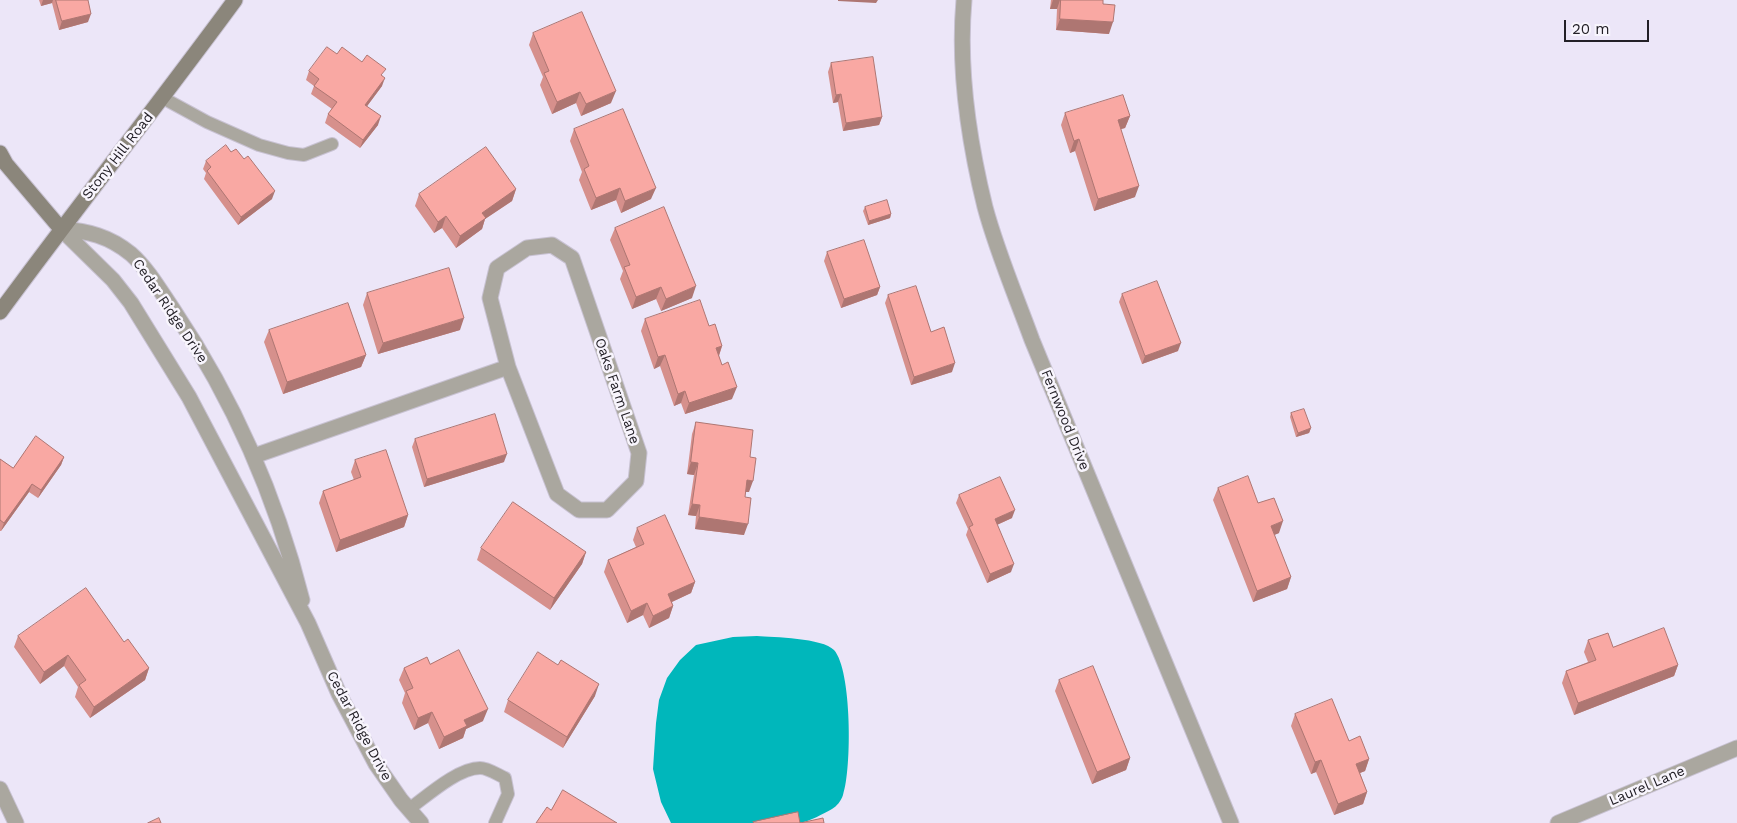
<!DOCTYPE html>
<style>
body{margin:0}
#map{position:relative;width:1737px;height:823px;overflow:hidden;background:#ece6f8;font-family:"Work Sans",sans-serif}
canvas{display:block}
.scale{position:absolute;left:1564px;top:20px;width:85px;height:22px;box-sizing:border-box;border:2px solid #232027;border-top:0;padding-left:6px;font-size:15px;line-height:18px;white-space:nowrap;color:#232027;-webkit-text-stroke:4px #f8f5fd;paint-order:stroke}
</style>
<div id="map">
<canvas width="1737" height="823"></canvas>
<div class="scale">20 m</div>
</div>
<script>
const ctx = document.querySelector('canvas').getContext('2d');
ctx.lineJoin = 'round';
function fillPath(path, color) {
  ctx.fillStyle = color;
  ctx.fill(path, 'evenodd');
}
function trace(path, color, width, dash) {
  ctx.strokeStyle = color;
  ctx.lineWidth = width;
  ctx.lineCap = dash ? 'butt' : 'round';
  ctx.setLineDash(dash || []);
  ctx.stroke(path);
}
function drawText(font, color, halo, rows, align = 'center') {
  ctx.font = font + ' "Work Sans",sans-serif';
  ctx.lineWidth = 5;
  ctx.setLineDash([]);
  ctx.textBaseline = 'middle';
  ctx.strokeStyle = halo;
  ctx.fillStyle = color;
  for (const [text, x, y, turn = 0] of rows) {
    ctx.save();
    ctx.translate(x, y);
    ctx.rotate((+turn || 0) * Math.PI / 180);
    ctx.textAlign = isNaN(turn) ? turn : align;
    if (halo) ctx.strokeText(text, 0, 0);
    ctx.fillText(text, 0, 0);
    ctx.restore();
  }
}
const water = new Path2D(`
 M757 636C773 637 823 638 834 650 852 670 852 769 843 795 841 801 837 806 832 809 823 814 810 821 800 823 787 823 772 823 759 823 730 823 700 823 671 823L661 802 653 769 656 723 659 700 667 678 680 660 696 645 733 637Z`);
const lane = new Path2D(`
 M163 98 207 122 259 145 288 153 304 155 332 144
 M409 809C427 796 458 768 480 768 488 768 498 775 505 778L508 794 495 823`);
const street = new Path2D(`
 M964 0C958 67 969 142 985 207 997 252 1016 296 1032 340L1231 823
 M61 229 113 280 131 303 189 397 308 623 339 694 376 764 401 800 421 823
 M61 229C88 231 109 236 131 254 148 269 161 292 174 311 233 399 276 497 302 600
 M254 456 508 367 557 494 579 510H607L636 481 639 453 572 258 552 245 527 248 497 268 490 298 508 367
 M0 789 16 823
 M1558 823 1737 748`);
const secondary = new Path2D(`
 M0 153 6 164 61 229
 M0 312C77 207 158 105 235 0`);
const wall = new Path2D(`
 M39 0H88V22L59 30 52 3 41 6Z
 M1051 0H1103V4L1109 34 1056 30 1057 9H1050Z
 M533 33 611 103 581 116 576 103 552 114 540 85 543 77 529 45Z
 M337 54 383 76 382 86 367 106 378 125 360 148 325 123 328 114 332 109 311 94 314 86 306 80 309 71Z
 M831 63 882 117 879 125 843 131 838 102 833 103 828 72Z
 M1065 113 1130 116 1125 128 1121 129 1135 197 1094 211 1075 151 1070 153 1061 125Z
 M574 129 651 199 621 213 616 200 591 210 579 180 582 172 570 141Z
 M231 152 244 159 272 199 238 225 204 179 206 173 203 169 206 161Z
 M516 189 512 201 485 219 482 229 456 248 442 228 434 233 415 206 419 194Z
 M865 207 891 214 890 218 868 225 863 211Z
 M615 228 692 298 661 311 656 299 632 309 620 279 623 271 610 240Z
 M827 252 880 287 877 295 841 308 824 261Z
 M367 293 460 330 378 354 363 305Z
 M1122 294 1178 351 1142 364 1119 302Z
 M888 295 952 372 911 385 885 303Z
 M645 319 709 326 722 346 719 356 732 399 685 414 681 403 674 406 660 366 654 369 641 331Z
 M269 330 366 355 361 367 283 394 264 342Z
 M1291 413 1311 428 1309 433 1296 437 1290 417Z
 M696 422 750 457 749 492H745V497L744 535 695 529 696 516 688 515 694 475 687 474 692 434Z
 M415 439 504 462 424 487 412 447Z
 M64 457 61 465 38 498 29 492 1 531H0V459L13 468Z
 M355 460 408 515 404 527 336 552 319 503 323 491 354 480 351 472Z
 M1218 488 1258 503 1279 533 1274 535 1291 577 1287 589 1253 602 1213 500Z
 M959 495 1012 518 997 525 1011 572 987 583 966 535 968 529 956 503Z
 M637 528 695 582 691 593 672 602 673 606 669 618 649 628 643 615 627 623 604 572 608 560 636 547 633 540Z
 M481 548 586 552 582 564 550 610 477 560Z
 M18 636 124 642 149 668 145 680 90 718 75 697 78 687 64 666 40 684 14 647Z
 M1588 640 1613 647 1678 665 1674 676 1574 715 1562 683 1566 671 1588 662 1584 652Z
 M430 664 483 721 466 729 463 738 439 749 428 723 414 730 402 703 405 693 399 680 404 668Z
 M1059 680 1130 758 1126 770 1092 784 1055 691Z
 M595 696 563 748 504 712 508 700Z
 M1295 714 1349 741 1369 759 1365 771 1360 773 1367 792 1363 804 1334 815 1316 772 1311 774 1291 726Z`);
const shadedWall = new Path2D(`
 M43 0H53L52 3 41 6Z
 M838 0H878L876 3 838 1Z
 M1053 0H1060L1057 9H1050Z
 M91 14 88 22 59 30 62 21Z
 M1060 19 1113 22 1109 34 1056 30Z
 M385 78 382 86 362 113 365 105Z
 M616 91 611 103 581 116 586 104Z
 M580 92 576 103 552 114 557 102Z
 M841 94 838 102 833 103 836 95Z
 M381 116 378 125 360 148 363 140Z
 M1130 116 1125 128 1113 131 1118 120Z
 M882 117 879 125 843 131 846 123Z
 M1079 139 1075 151 1070 153 1074 141Z
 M1139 186 1135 197 1094 211 1098 199Z
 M620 188 616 200 591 210 596 198Z
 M656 188 651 199 621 213 625 201Z
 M516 189 512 201 485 219 482 229 456 248 460 236 482 213Z
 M275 191 272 199 238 225 241 217Z
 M891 214 890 218 868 225 869 221Z
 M446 216 442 228 434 233 438 222Z
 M696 286 692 298 661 311 666 299Z
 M661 287 656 299 632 309 636 297Z
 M880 287 877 295 841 308 844 299Z
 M464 318 460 330 378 354 383 343Z
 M1181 343 1178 351 1142 364 1145 356Z
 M722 346 718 358 716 348Z
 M366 355 361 367 283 394 287 382Z
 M665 355 660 366 654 369 658 357Z
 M955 363 952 372 911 385 914 377Z
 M737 387 732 399 685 414 689 403Z
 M685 391 681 403 674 406 678 394Z
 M1311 428 1309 433 1296 437 1298 433Z
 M507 454 504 462 424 487 427 479Z
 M64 457 61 465 38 498 41 490Z
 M691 462 698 463 694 475 687 474Z
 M747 480 753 481 749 492H743Z
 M32 484 29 492 1 531 4 523Z
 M692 504 700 505 696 516 688 515Z
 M1015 510 1012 518 992 527 995 519Z
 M408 515 404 527 336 552 340 540Z
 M699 517 748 524 744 535 695 529Z
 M1283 521 1279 533 1267 538 1271 526Z
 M586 552 582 564 550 610 554 598Z
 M1014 564 1011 572 987 583 990 574Z
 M1291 577 1287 589 1253 602 1257 591Z
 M695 582 691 593 663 606 668 594Z
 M647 603 643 615 627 623 631 611Z
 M673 606 669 618 649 628 653 616Z
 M68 655 64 666 40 684 44 672Z
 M1678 665 1674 676 1574 715 1578 703Z
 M149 668 145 680 90 718 94 707Z
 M599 684 595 696 563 748 567 737Z
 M488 709 483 721 466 729 463 738 439 749 444 737 464 720Z
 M432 712 428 723 414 730 418 718Z
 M1130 758 1126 770 1092 784 1097 772Z
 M1369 759 1365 771 1352 776 1356 764Z
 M1321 760 1316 772 1311 774 1315 762Z
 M1367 792 1363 804 1334 815 1338 804Z`);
const building = new Path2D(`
 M56 0H88L91 14 62 21Z
 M1061 0H1103V4L1115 5 1113 22 1060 19Z
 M582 12 616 91 586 104 580 92 557 102 544 73 549 71 533 33Z
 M327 47 337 54 342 47 362 62 367 55 386 69 381 75 385 78 365 105 381 116 363 140 328 114 337 102 314 86 319 79 309 71Z
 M873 57 882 117 846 123 841 94 836 95 831 63Z
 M1123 95 1130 116 1118 120 1139 186 1098 199 1079 139 1074 141 1065 113Z
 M623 109 656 188 625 201 620 188 596 198 584 169 589 166 574 129Z
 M226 145 231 152 236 149 244 159 248 156 275 191 241 217 207 171 211 167 206 161Z
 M486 147 516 189 482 213 486 218 460 236 446 216 438 222 419 194Z
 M887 200 891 214 869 221 865 207Z
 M664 207 696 286 666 299 661 287 636 297 624 267 630 265 615 228Z
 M864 240 880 287 844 299 827 252Z
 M449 268 464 318 383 343 367 293Z
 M1157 281 1181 343 1145 356 1122 294Z
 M916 286 931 332 944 327 955 363 914 377 888 295Z
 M700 300 709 326 715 324 722 346 716 348 722 365 728 362 737 387 689 403 685 391 678 394 665 355 658 357 645 319Z
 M348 303 366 355 287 382 269 330Z
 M1304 409 1311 428 1298 433 1291 413Z
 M495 414 507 454 427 479 415 439Z
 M696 422 753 430 750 457 756 458 753 481 747 480 745 497 751 498 748 524 699 517 700 505 692 504 698 463 691 462Z
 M36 436 64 457 41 490 32 484 4 523 0 520V459L13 468Z
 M386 450 408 515 340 540 323 491 361 477 355 460Z
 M1248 476 1258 503 1274 498 1283 521 1271 526 1291 577 1257 591 1218 488Z
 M1000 477 1015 510 995 519 1014 564 990 574 969 527 973 525 959 495Z
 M513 502 586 552 554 598 481 548Z
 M665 515 695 582 668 594 673 606 653 616 647 603 631 611 608 560 644 544 637 528Z
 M86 588 124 642 128 639 149 668 94 707 79 685 86 680 68 655 44 672 18 636Z
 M1664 628 1678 665 1578 703 1566 671 1596 660 1588 640 1608 633 1613 647Z
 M459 650 488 709 464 720 467 726 444 737 432 712 418 718 406 691 413 688 404 668 427 657 430 664Z
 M538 652 558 665 561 660 599 684 567 737 508 700Z
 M1093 666 1130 758 1097 772 1059 680Z
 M1332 699 1349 741 1360 736 1369 759 1356 764 1367 792 1338 804 1321 760 1315 762 1295 714Z
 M563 790 617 823H536L547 807 551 810Z
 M798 812 800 823 823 818 824 823H754L753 822Z
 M159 818 161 823H148Z`);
const streetNames = [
 ["Stony Hill Road",118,156,-52],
 ["Cedar Ridge Drive",170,311,56],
 ["Oaks Farm Lane",617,391,71],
 ["Fernwood Drive",1065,420,68],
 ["Cedar Ridge Drive",359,726,62],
 ["Laurel Lane",1647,786,-23]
];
fillPath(water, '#00b7bb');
trace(lane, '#c8c2d2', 14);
trace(street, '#c8c2d2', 17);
trace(secondary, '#c8c2d2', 17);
trace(lane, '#aaa79f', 12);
trace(street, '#aaa79f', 15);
trace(secondary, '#8b867b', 15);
fillPath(wall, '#d6908c');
fillPath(shadedWall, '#ae7672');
fillPath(building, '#f9a8a3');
trace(building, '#ae7672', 1);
drawText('14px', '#232027', '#f8f5fd', streetNames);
</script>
